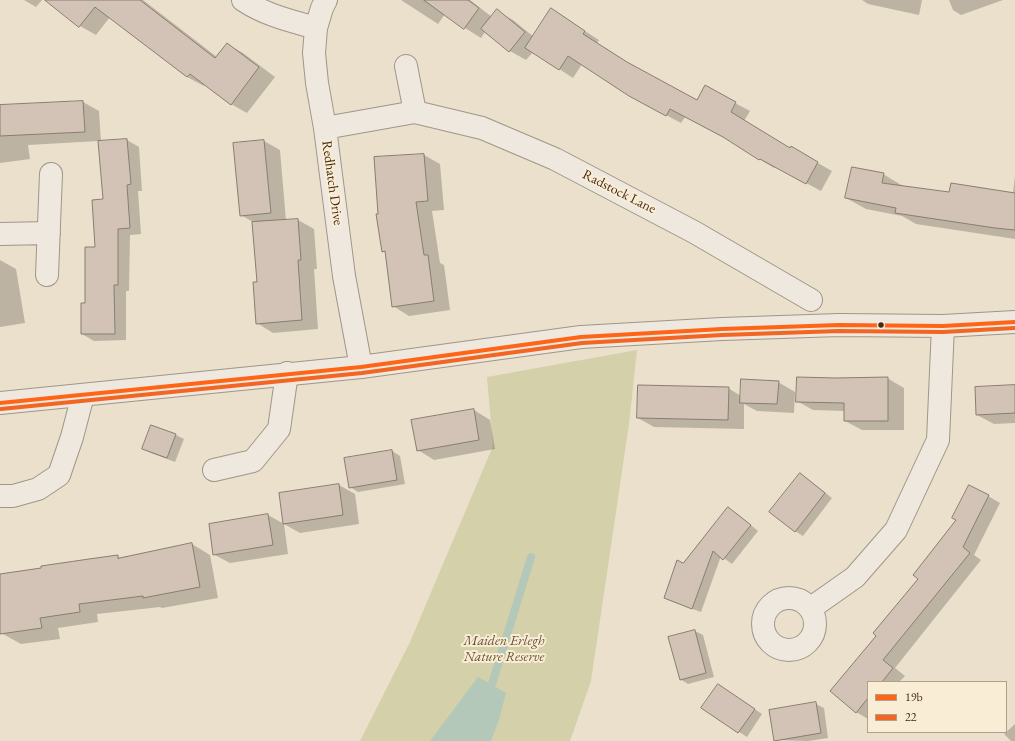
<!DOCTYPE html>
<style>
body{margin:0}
#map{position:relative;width:1015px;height:741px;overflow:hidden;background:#ebe0cb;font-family:"EB Garamond",serif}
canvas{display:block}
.legend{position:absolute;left:867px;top:681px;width:140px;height:52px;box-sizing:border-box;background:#faedd5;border:1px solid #b29f89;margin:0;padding:5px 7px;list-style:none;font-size:12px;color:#462a16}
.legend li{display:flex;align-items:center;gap:8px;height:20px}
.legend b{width:20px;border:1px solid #b29f89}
</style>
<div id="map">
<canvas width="1015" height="741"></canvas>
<ul class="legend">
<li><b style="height:5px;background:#ff6417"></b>19b</li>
<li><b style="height:5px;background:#f26522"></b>22</li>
</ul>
</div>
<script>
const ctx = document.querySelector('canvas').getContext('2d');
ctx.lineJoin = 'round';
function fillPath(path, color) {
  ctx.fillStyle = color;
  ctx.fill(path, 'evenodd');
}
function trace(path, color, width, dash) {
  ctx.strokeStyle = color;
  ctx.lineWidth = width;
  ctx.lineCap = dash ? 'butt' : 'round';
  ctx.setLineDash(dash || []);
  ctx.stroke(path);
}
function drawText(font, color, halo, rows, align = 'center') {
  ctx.font = font + ' "EB Garamond",serif';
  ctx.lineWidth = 4;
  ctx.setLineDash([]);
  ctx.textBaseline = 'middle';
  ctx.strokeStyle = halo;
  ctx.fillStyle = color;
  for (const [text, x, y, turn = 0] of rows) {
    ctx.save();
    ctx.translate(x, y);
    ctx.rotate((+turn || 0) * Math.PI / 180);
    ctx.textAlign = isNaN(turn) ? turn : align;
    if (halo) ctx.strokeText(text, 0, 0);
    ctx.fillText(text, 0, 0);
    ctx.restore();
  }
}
const green = new Path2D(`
 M637 350 629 424 591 681 570 741H360L410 642 493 446 487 377Z`);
const water = new Path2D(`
 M478 677 506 693 499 720 491 741H430Z`);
const shadow = new Path2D(`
 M24 0H42L36 7Z
 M47 0H143L217 57 227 44 243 53 275 77 247 113 231 104 205 84 204 86 187 77 110 17 96 35 80 26Z
 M401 0H470L492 17 497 11 513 20 534 37 552 10 599 40 597 43 636 68 698 101 735 103 750 111 744 121 790 149 791 148 832 171 821 191 775 166 774 168 730 141 685 117 681 123 645 104 582 64 573 78 533 52 526 60 510 51 485 32 481 38 465 28 445 14 438 24Z
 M862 0H922L919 15 868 4Z
 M949 0H1003L961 15 953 10Z
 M83 102 99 111 101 142 127 140 139 147 142 191H138L141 234 130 235 129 291H126V340L94 341 82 334 86 304 97 248 104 200 99 141 28 145 30 159 0 163V106Z
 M264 141 280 150 286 221 298 220 314 229 317 269H314L318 329 273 333 257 323 258 283 253 222 241 215Z
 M424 155 440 164 444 210 432 211 440 263 444 265 450 310 409 316 393 306 386 253 383 251 379 215Z
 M883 174 903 186V187L950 193H1013L1015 176V239L916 224 902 216 866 209 846 198Z
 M0 260 16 269 25 323 0 327Z
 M887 378 904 388V430H862L845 421V411L813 410 797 401 836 379Z
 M778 382 795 392 794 413 757 411 744 404V429L654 427 638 418 728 388 741 396Z
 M1015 386V423L994 424 977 415Z
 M474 410 490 420 495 449 434 460 418 450Z
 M176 435 184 439 175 462 151 453 143 449Z
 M392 451 400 456 405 484 358 492 350 487Z
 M800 474 808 479 832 498 803 536 795 531Z
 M339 485 355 494 359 524 300 533 284 524 288 554 230 563 213 554 268 515 284 524 280 494Z
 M988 496 1000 503 974 555 981 560 895 668 905 676 899 682H868V719L856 712 878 636 919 579Z
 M728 508 736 513 758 531 732 564 721 556 701 612 673 602 665 598 684 564Z
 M192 544 210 555 218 598 162 608 160 607 97 614 98 622 58 628 60 639 21 644 3 634H0V575L117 556 120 558Z
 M695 631 703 635 714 677 688 684 680 679Z
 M726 690 762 714 747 737 702 708Z
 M816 704 824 708 828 738 808 741 775 740Z
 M1015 724V741H1011L1004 734Z`);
const stream = new Path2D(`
 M492 684 531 557`);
const building = new Path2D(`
 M45 0H140L215 58 227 43 259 67 231 105 190 74 187 77 95 7 79 27Z
 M424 0H468L479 8 464 29Z
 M551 8 585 31 583 34 627 62 697 100 705 85 736 102 731 112 790 148 791 146 818 162 806 184 760 159 759 160 723 137 670 109 666 116 629 96 568 56 559 70 525 48Z
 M497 9 525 32 509 52 481 29Z
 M83 101 85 132 0 136V105Z
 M127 139 131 184 127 185 130 228 118 229V285H114L115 334H81V303H85V247H95L92 200 103 199 98 141Z
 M264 140 271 213 240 216 233 143Z
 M424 154 428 201 416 202 424 255H428L434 301 392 307 385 251 382 252 376 214H378L374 157Z
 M852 167 884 173 882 183 949 192 951 183 1015 193V230L995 228 895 213 896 208 845 198Z
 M298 219 301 260H298L302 320 256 324 253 282H257L252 222Z
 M797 377 836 378 888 377V421H844V403L796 402Z
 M741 379 779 381 777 404 740 403Z
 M638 385 729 387 728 420 637 418Z
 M1015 385V413L976 415 975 387Z
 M474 409 479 440 417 451 411 420Z
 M151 425 176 434 167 458 142 449Z
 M392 450 397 480 349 488 344 458Z
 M800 473 825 493 795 532 769 512Z
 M339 484 343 515 283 524 279 493Z
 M969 485 989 495 963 547 970 553 883 660 893 668 882 682H868V698L856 713 830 691 876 636 873 633 918 579 913 575 956 520 952 518Z
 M728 507 751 525 723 560 713 551 692 609 664 598 677 560 683 563Z
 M268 514 273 545 213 555 209 524Z
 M192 543 200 587 143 598V596L79 604 80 612 40 618 42 628 0 634V574L41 568V566L89 559 118 555V558Z
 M695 630 706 673 680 680 668 637Z
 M718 684 755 709 738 733 701 708Z
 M816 702 821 733 774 741 769 710Z`);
const minor = new Path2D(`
 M243 0C265 15 291 21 316 28
 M326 0 322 8 316 28 314 53 317 83 325 128 344 276 361 367
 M406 66 415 112
 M325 128 415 112 482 128 555 159 694 232 811 300
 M0 234 49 233
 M47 275 51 174
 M214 470 253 461 279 429 287 373
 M0 496H13L38 489 59 475 72 437 83 395
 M763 624a26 26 0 1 1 52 0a26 26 0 1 1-52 0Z
 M811 608 855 577 896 530 938 440 943 326`);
const tertiary = new Path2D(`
 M0 403 361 367 581 337 722 329 839 325 943 326 1015 322`);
const bus1 = new Path2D(`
 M0 403 361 367 581 337 722 329 839 325 943 326 1015 322`);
const bus2 = new Path2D(`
 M1 409 362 373 582 343 722 335 839 331 943 332 1015 328`);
const markers = [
 [881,325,3.5,"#462a16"]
];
const streetNames = [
 ["Redhatch Drive",332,183,82],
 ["Radstock Lane",619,192,27]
];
const parkNames = [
 ["Maiden Erlegh",504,641],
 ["Nature Reserve",504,657]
];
fillPath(green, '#d4d0a9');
fillPath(water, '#b4c8ba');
fillPath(shadow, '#0003');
trace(stream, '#b4c8ba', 8);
fillPath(building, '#d3c3b6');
trace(building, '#877e70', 1);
trace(minor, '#a09687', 24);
trace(tertiary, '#a09687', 24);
trace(minor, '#eee8de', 22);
trace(tertiary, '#eee8de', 22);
trace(bus1, '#ff6417', 4);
trace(bus2, '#f26522', 4);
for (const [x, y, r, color] of markers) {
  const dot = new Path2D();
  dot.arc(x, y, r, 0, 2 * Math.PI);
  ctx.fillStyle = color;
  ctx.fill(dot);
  trace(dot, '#faedd5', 1.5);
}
drawText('14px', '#462a16', '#faedd5', streetNames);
drawText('italic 14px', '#655034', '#faedd5', parkNames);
</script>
